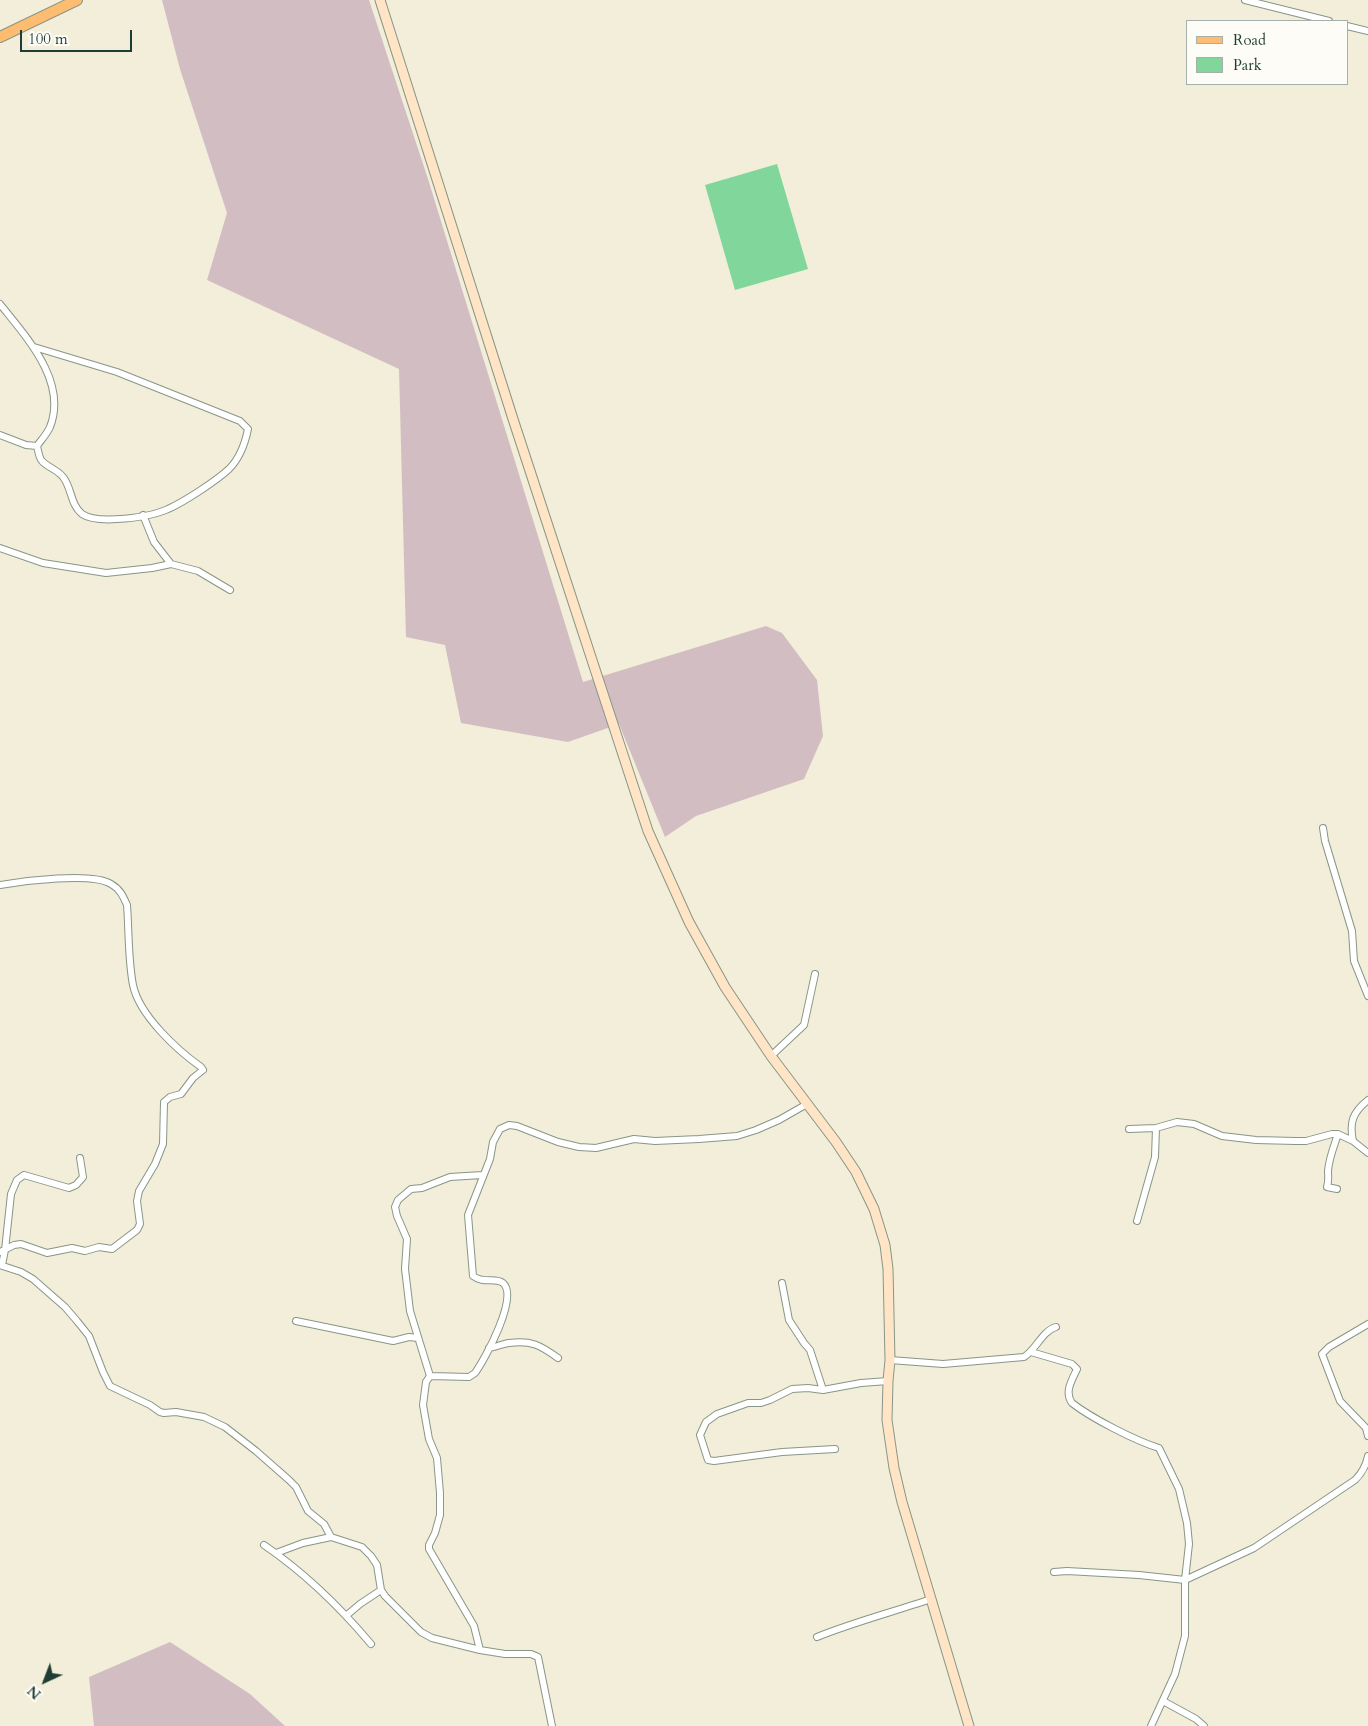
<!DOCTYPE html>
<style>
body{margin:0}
#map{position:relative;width:1368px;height:1726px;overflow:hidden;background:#f2eed9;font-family:Cardo,serif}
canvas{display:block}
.legend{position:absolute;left:1186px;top:20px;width:162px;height:65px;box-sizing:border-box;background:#fdfcf7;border:1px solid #a4b0a9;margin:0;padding:6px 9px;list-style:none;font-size:15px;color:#1f3d34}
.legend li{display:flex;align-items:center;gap:10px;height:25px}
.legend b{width:25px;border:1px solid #a4b0a9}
.north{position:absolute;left:20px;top:1656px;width:50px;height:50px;-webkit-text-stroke:4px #fdfcf7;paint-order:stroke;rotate:223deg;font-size:14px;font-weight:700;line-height:20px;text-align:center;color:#1f3d34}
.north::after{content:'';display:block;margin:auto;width:18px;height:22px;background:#1f3d34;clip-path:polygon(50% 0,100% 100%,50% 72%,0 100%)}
.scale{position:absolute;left:20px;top:30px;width:112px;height:22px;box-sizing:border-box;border:2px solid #1f3d34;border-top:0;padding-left:6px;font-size:15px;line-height:18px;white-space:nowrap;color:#1f3d34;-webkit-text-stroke:4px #fdfcf7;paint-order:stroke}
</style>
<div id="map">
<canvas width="1368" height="1726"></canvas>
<ul class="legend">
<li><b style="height:6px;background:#febc70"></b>Road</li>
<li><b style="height:14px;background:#81d79b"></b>Park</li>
</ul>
<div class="north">N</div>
<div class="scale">100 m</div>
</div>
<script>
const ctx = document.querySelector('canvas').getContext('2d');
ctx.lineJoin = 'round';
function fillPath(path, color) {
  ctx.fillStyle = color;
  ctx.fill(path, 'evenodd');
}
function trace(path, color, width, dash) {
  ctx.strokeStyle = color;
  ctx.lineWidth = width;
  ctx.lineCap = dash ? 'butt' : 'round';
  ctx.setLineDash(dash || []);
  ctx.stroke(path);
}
const industrial = new Path2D(`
 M162 0H369L428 179 583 682 766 626 782 633 817 680 823 736 804 779 696 816 665 837 619 724 568 742 461 723 445 645 406 637 399 369 207 280 227 213 180 69Z
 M170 1642 250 1694 285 1726H94L89 1677Z`);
const green = new Path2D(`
 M777 164 808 269 735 290 705 185Z`);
const street = new Path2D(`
 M1245 0 1329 21
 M1347 26 1368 31
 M0 304C26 337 68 381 50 427 47 434 41 440 37 446
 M0 435 26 445 37 446C38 450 39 458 42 461 47 467 58 470 63 477 72 488 70 504 82 514 98 525 151 517 168 509 184 502 216 481 229 469 240 458 245 444 248 429L240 421 117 372 34 347
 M143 515 154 542 171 564
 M0 548 43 563 106 573 152 568 171 564 198 571 230 590
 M1323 828 1325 841 1352 931 1354 961 1368 996
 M0 885C23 881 92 872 111 884 120 889 123 896 127 905 129 931 128 959 133 985 139 1015 177 1050 201 1067L203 1070 193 1078 181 1094 170 1097 164 1102 163 1144 155 1164 139 1191 137 1201 140 1224 137 1230 112 1249 99 1247 85 1251 72 1248 47 1253 21 1244 14 1245 0 1252
 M771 1056 804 1025 815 974
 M1129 1129 1156 1128 1177 1122 1194 1124 1222 1136 1256 1140 1296 1141H1306L1332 1134H1338L1353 1141 1368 1153
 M1353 1141C1349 1122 1353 1112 1368 1100
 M1337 1189 1327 1187C1329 1181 1328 1176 1328 1171 1329 1158 1334 1146 1338 1134
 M1137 1221 1155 1157 1156 1128
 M0 1265 21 1272 33 1279 65 1307 77 1321 89 1336 103 1372 110 1386 150 1405 160 1412 164 1413 176 1412 204 1417 225 1427 256 1451 289 1480 296 1487 308 1511 324 1524 331 1537
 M2 1265 5 1250 11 1194 17 1180 24 1175 69 1188 76 1185 83 1177 80 1158
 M782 1283 789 1320 804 1343 810 1350 823 1390
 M296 1321 393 1341 409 1337 418 1338
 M1368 1324 1329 1347 1322 1354 1340 1401 1366 1428 1368 1436
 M489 1348C496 1347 502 1344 509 1343 531 1340 540 1345 558 1358
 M1031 1352 1072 1364 1077 1369C1072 1380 1064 1392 1072 1403 1091 1418 1136 1441 1159 1448L1179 1489 1187 1523 1189 1544 1185 1580V1636L1175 1674 1151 1726
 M890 1360 943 1364 1024 1357C1036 1350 1042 1331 1056 1327
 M430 1376 469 1377 475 1373C485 1359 519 1297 503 1283 496 1277 483 1284 473 1276L468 1215 490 1159 493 1142 500 1129 509 1125 517 1126 558 1142 579 1147 596 1148 634 1139 655 1141 699 1139 737 1136 756 1130 779 1120 807 1104
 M835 1449 782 1452 714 1461 708 1460 700 1435 706 1422 717 1414 748 1403H761L770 1400 792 1389 808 1388 823 1390 861 1383 888 1381
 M264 1545C305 1573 339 1606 371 1644
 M276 1553 303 1543 331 1537 362 1547 371 1556 377 1565 381 1590 385 1596 421 1632 432 1638 480 1650 505 1654H531L538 1657 552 1726
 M1054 1572 1067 1571 1139 1575 1185 1580 1254 1548 1355 1480C1362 1473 1366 1466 1368 1456
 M347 1615 360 1604 381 1590
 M817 1637C854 1622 893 1612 931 1599
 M480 1650 474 1626 429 1549V1545L435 1533 440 1515V1493L437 1458 429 1439 423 1405 426 1382 430 1376 410 1311 405 1269 407 1239 397 1216 395 1207 398 1200 411 1189 422 1188 450 1177 482 1175
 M1163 1701 1196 1719 1204 1726`);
const secondary = new Path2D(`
 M380 0 513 419 648 831 689 922 725 987 771 1056 836 1142 856 1172 874 1209 885 1245 888 1269 890 1360 888 1381 887 1420 894 1468 902 1502 969 1726`);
const primary = new Path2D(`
 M0 37 77 0`);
fillPath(industrial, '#d2bec2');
fillPath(green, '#81d79b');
trace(street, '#889686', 8);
trace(secondary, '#889686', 11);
trace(primary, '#889686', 12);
trace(street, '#fff', 6);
trace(secondary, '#ffe4c6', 9);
trace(primary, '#febc70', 10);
</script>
